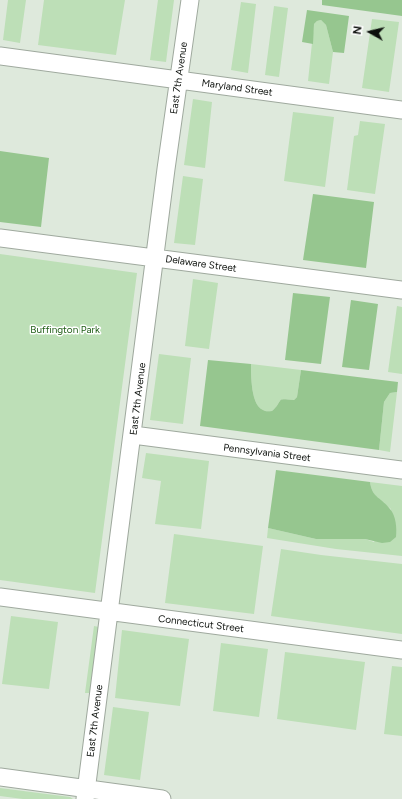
<!DOCTYPE html>
<style>
body{margin:0}
#map{position:relative;width:402px;height:799px;overflow:hidden;background:#dee9dc;font-family:Figtree,sans-serif}
canvas{display:block}
.north{position:absolute;left:350px;top:12px;width:40px;height:40px;-webkit-text-stroke:3px #fff;paint-order:stroke;rotate:278deg;font-size:11px;font-weight:700;line-height:16px;text-align:center;color:#0c100c}
.north::after{content:'';display:block;margin:auto;width:14px;height:18px;background:#0c100c;clip-path:polygon(50% 0,100% 100%,50% 72%,0 100%)}
</style>
<div id="map">
<canvas width="402" height="799"></canvas>
<div class="north">N</div>
</div>
<script>
const ctx = document.querySelector('canvas').getContext('2d');
ctx.lineJoin = 'round';
function fillPath(path, color) {
  ctx.fillStyle = color;
  ctx.fill(path, 'evenodd');
}
function trace(path, color, width, dash) {
  ctx.strokeStyle = color;
  ctx.lineWidth = width;
  ctx.lineCap = dash ? 'butt' : 'round';
  ctx.setLineDash(dash || []);
  ctx.stroke(path);
}
function drawText(font, color, halo, rows, align = 'center') {
  ctx.font = font + ' Figtree,sans-serif';
  ctx.lineWidth = 3;
  ctx.setLineDash([]);
  ctx.textBaseline = 'middle';
  ctx.strokeStyle = halo;
  ctx.fillStyle = color;
  for (const [text, x, y, turn = 0] of rows) {
    ctx.save();
    ctx.translate(x, y);
    ctx.rotate((+turn || 0) * Math.PI / 180);
    ctx.textAlign = isNaN(turn) ? turn : align;
    if (halo) ctx.strokeText(text, 0, 0);
    ctx.fillText(text, 0, 0);
    ctx.restore();
  }
}
const green = new Path2D(`
 M8 0H26L20 43 3 40Z
 M44 0H125L116 55 38 45Z
 M158 0H174L166 62 150 60Z
 M241 2 256 4 248 73 231 70Z
 M274 6 288 8 279 77 265 75Z
 M372 19 399 22 389 92 362 88Z
 M321 20 326 25 333 52 329 84 308 81 314 24 317 21Z
 M193 99 212 102 205 168 184 165Z
 M293 112 334 117 325 187 284 181Z
 M360 121 385 124 375 194 347 190 354 136 358 135Z
 M183 176 203 179 195 245 174 243Z
 M0 254 137 273 95 593 0 580Z
 M193 279 218 283 209 349 185 346Z
 M397 306 402 307V374L388 372Z
 M159 354 191 358 183 424 150 420Z
 M251 364 301 370 297 397 294 400C274 398 285 399 272 411 269 411 266 412 263 410 251 405 251 376 251 364Z
 M397 392 390 452 379 450 384 402 390 393Z
 M146 453 209 461 201 529 155 524 161 481 142 478Z
 M370 482 402 486V556L336 549 267 538 268 528 316 539H365L374 542 391 509C381 501 371 495 370 482Z
 M174 534 263 546 254 614 165 603Z
 M281 549 321 555 402 564V634L271 616Z
 M11 616 58 622 49 689 2 684Z
 M94 626 99 627 91 690 89 693H85Z
 M122 630 189 639 180 706 115 698Z
 M221 643 268 649 259 717 213 711Z
 M285 652 365 662 356 730 277 719Z
 M392 666 402 667V736L384 734Z
 M113 707 149 712 140 780 104 775Z
 M0 788 70 797 73 799H23L0 796Z`);
const forest = new Path2D(`
 M322 0H402V16L322 5Z
 M307 10 349 16 344 53 333 52 326 25 321 20 317 21 314 24 313 44 302 42Z
 M0 151 49 158 41 227 0 222Z
 M313 194 374 202 366 268 303 260Z
 M293 293 330 297 321 364 285 360Z
 M351 300 378 304 369 370 342 367Z
 M208 360 251 364C251 376 251 405 263 410 266 412 269 411 272 411 285 399 274 398 294 400L297 397 301 370 398 382 397 392 390 393 384 402 379 450 200 426Z
 M276 470 370 482C372 498 382 498 390 509 396 516 397 528 396 537L390 542 382 543 365 539H316L268 528Z`);
const minor = new Path2D(`
 M0 56 402 110
 M0 238 402 290
 M133 435 402 470
 M0 597 402 650
 M0 777 162 799
 M85 799 166 169 190 0`);
const streetNames = [
 ["East 7th Avenue",179,78,-82],
 ["Maryland Street",237,88,8],
 ["Delaware Street",201,264,8],
 ["East 7th Avenue",138,399,-83],
 ["Pennsylvania Street",267,453,7],
 ["Connecticut Street",201,624,7],
 ["East 7th Avenue",95,721,-83]
];
const parkNames = [
 ["Buffington Park",65,330]
];
fillPath(green, '#bddfb7');
fillPath(forest, '#96c68f');
trace(minor, '#9fa99e', 19);
trace(minor, '#fff', 17);
drawText('10px', '#0c100c', '#fff', streetNames);
drawText('10px', '#1e5d14', '#fff', parkNames);
</script>
